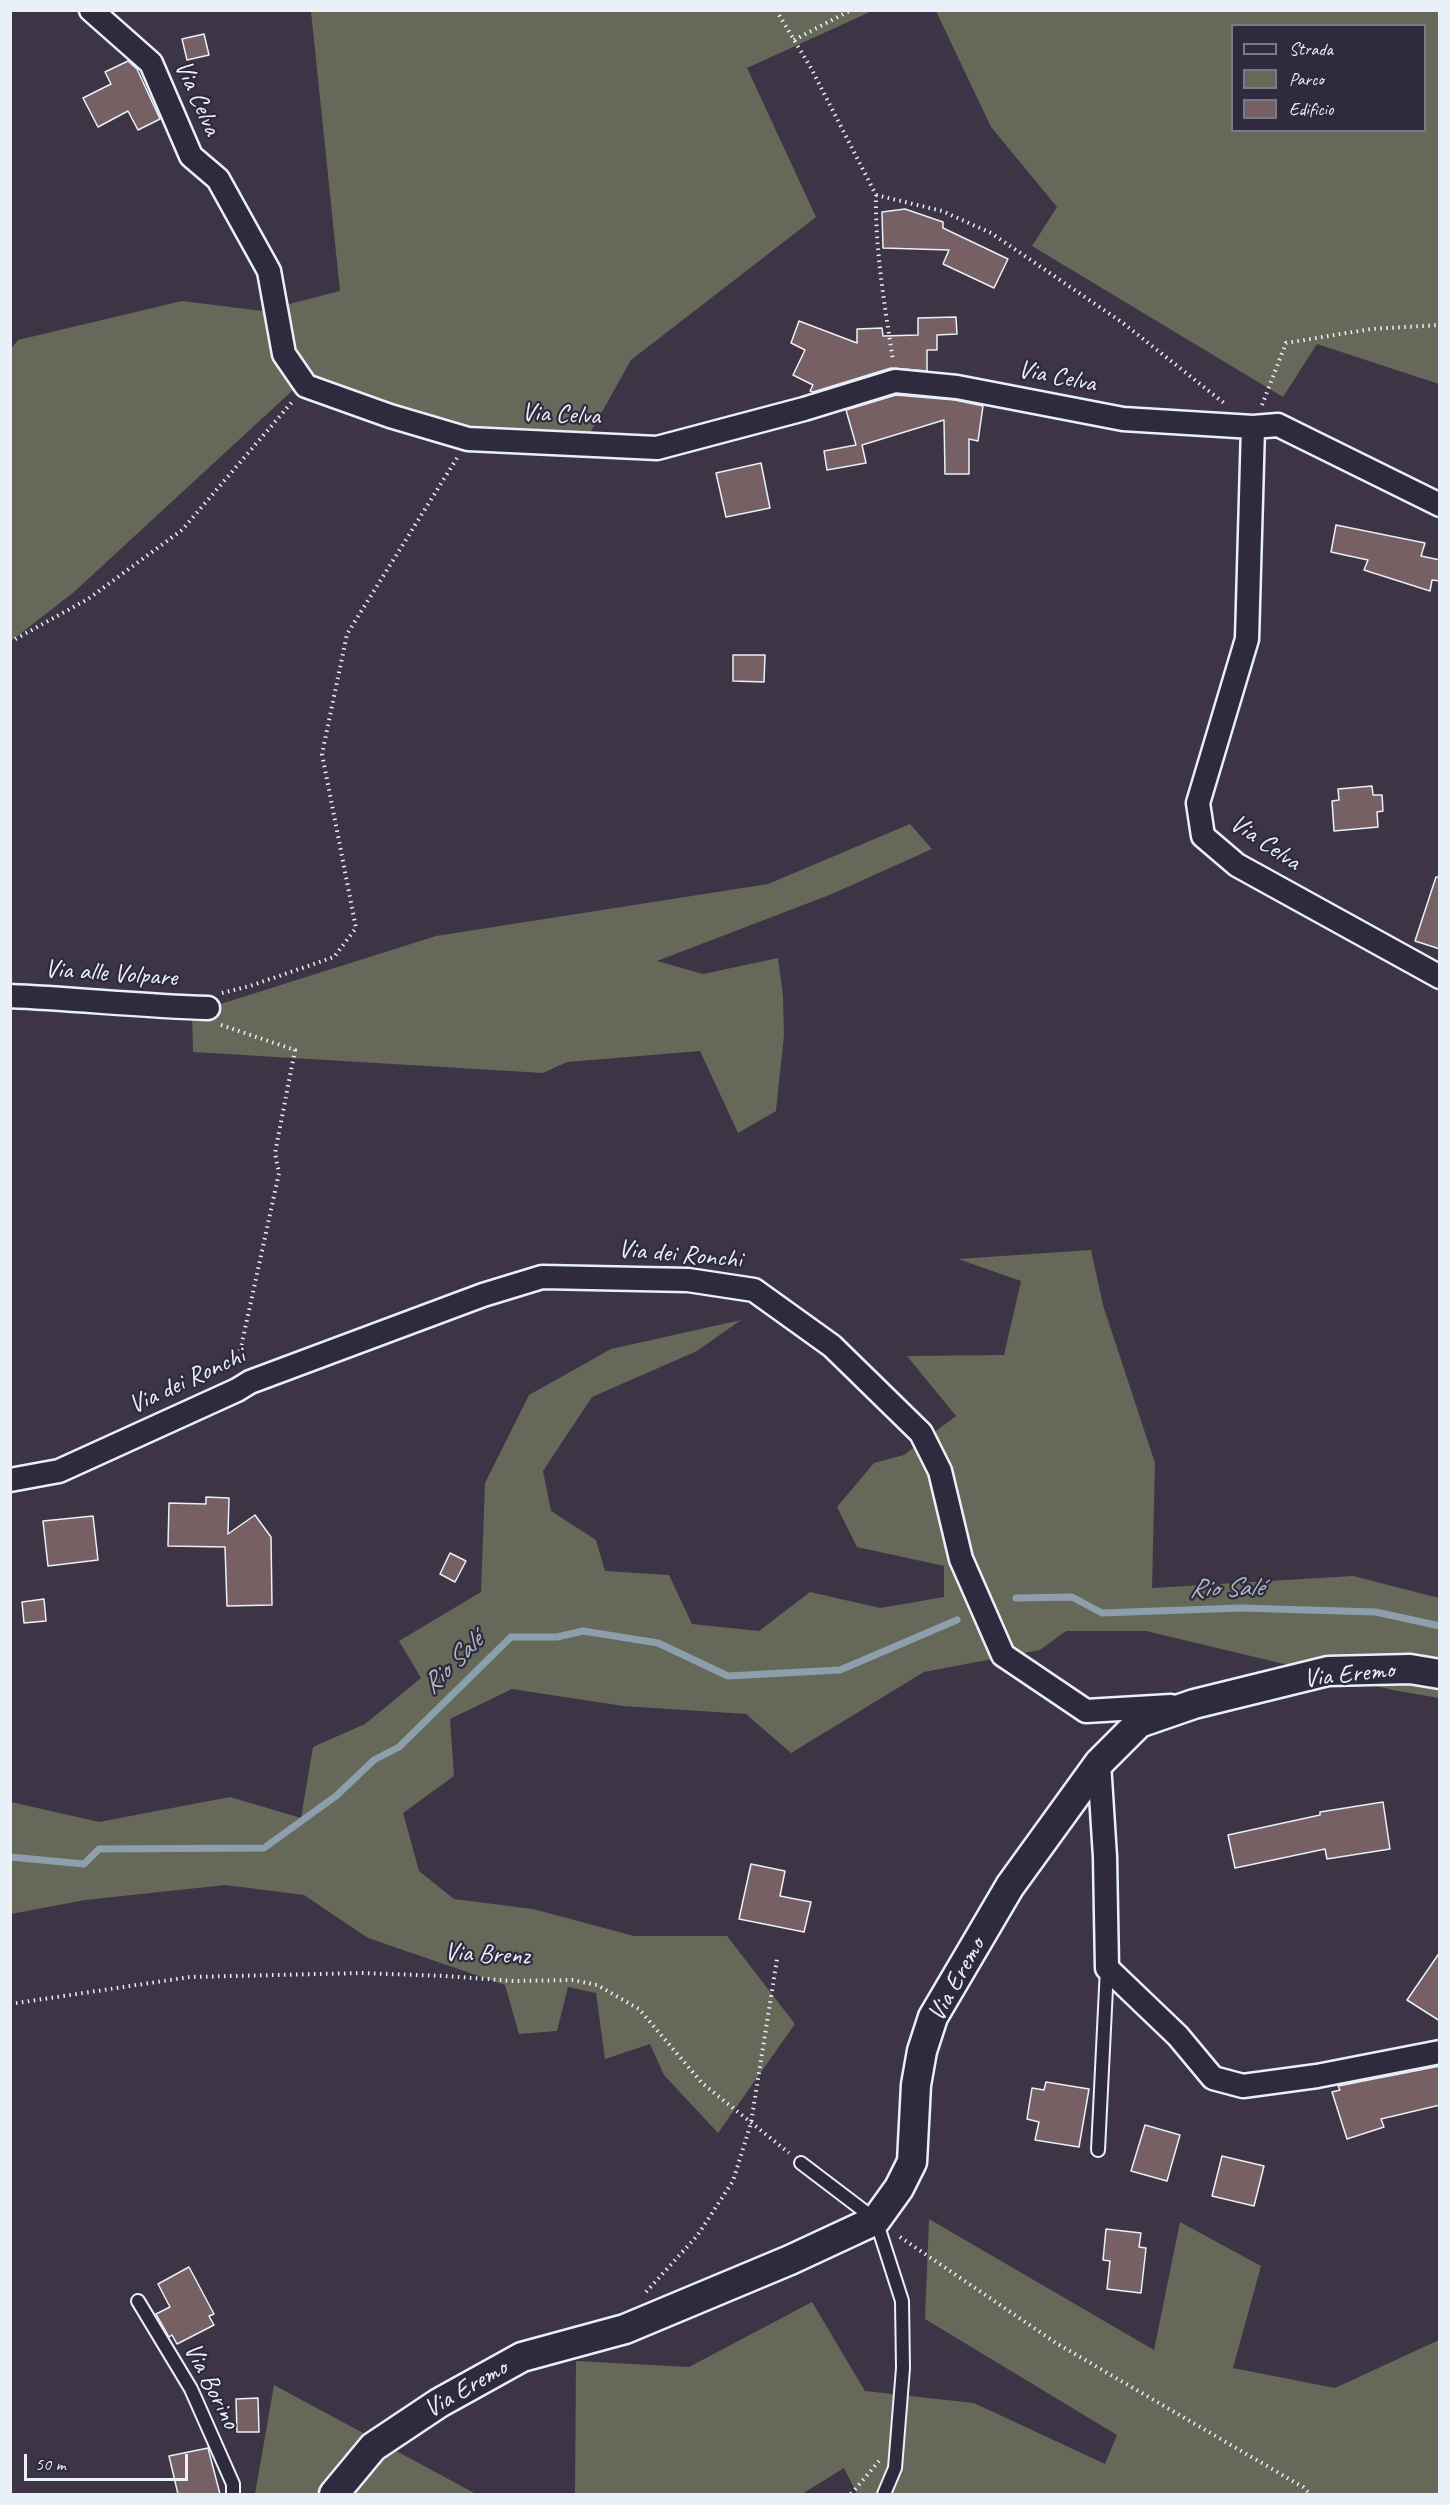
<!DOCTYPE html>
<meta charset="utf-8">
<style>
body{margin:0}
#map{position:relative;width:1450px;height:2505px;overflow:hidden;background:#3d3545;font-family:Caveat,sans-serif}
canvas{display:block}
.frame{position:absolute;inset:0;border:12px solid #e8f1f8;pointer-events:none}
.legend{position:absolute;left:1231px;top:24px;width:195px;height:108px;box-sizing:border-box;background:#2f2a3d;border:2px solid #797a88;margin:0;padding:8px 10px;list-style:none;font-size:18px;color:#e8f1f8}
.legend li{display:flex;align-items:center;gap:12px;height:30px}
.legend b{width:30px;border:2px solid #797a88}
.scale{position:absolute;left:24px;top:2454px;width:164px;height:27px;box-sizing:border-box;border:3px solid #e8f1f8;border-top:0;padding-left:8px;font-size:18px;line-height:21px;white-space:nowrap;color:#e8f1f8;-webkit-text-stroke:4px #2f2a3d;paint-order:stroke}
</style>
<div id="map">
<canvas width="1450" height="2505"></canvas>
<div class="frame"></div>
<ul class="legend">
<li><b style="height:8px;background:#2f2a3d"></b>Strada</li>
<li><b style="height:16px;background:#66685a"></b>Parco</li>
<li><b style="height:16px;background:#766064"></b>Edificio</li>
</ul>
<div class="scale">50 m</div>
</div>
<script>
const ctx = document.querySelector('canvas').getContext('2d');
ctx.lineJoin = 'round';
function fillPath(path, color) {
  ctx.fillStyle = color;
  ctx.fill(path, 'evenodd');
}
function trace(path, color, width, dash) {
  ctx.strokeStyle = color;
  ctx.lineWidth = width;
  ctx.lineCap = dash ? 'butt' : 'round';
  ctx.setLineDash(dash || []);
  ctx.stroke(path);
}
function drawText(font, color, halo, rows, align = 'center') {
  ctx.font = font + ' Caveat,sans-serif';
  ctx.lineWidth = 4.5;
  ctx.setLineDash([]);
  ctx.textBaseline = 'middle';
  ctx.strokeStyle = halo;
  ctx.fillStyle = color;
  for (const [text, x, y, turn = 0] of rows) {
    ctx.save();
    ctx.translate(x, y);
    ctx.rotate((+turn || 0) * Math.PI / 180);
    ctx.textAlign = isNaN(turn) ? turn : align;
    if (halo) ctx.strokeText(text, 0, 0);
    ctx.fillText(text, 0, 0);
    ctx.restore();
  }
}
const green = new Path2D(`
 M311 11H872L747 68 816 217 631 360 585 442 470 431 306 378 74 592 11 641 10 350 18 340 182 301 262 311 340 291Z
 M936 11H1439V384L1317 344 1283 397 1032 246 1057 207 991 127ZM1232 26H1424V130H1232Z
 M910 824 932 849 832 894 657 961 703 974 778 958 783 996 784 1035 776 1111 738 1133 700 1051 567 1062 543 1073 193 1052 192 1013 436 936 768 884Z
 M1091 1250 1103 1305 1155 1463 1152 1588 1353 1576 1439 1598V1698L1393 1690 1146 1631H1066L1040 1650 924 1672 791 1753 746 1714 623 1706 512 1689 450 1719 454 1776 403 1813 419 1871 454 1899 533 1909 634 1936H727L795 2024 718 2133 664 2075 650 2044 605 2059 596 1993 568 1987 557 2031 519 2034 505 1985 368 1938 304 1895 225 1885 85 1900 11 1914V1802L99 1822 230 1797 301 1818 313 1747 365 1724 421 1678 399 1641 481 1592 485 1483 529 1395 611 1349 741 1320 697 1351 592 1397 543 1471 551 1511 596 1540 605 1571 669 1575 692 1624 759 1631 810 1592 880 1608 944 1597V1566L857 1547 837 1507 874 1463 904 1455 956 1416 907 1356 1004 1355 1021 1281 958 1259Z
 M929 2219 1154 2350 1180 2222 1261 2266 1233 2368 1335 2388 1439 2340V2494H857L844 2468 802 2494H575L576 2361 689 2367 812 2302 865 2391 974 2403 1105 2464 1117 2435 925 2319Z
 M274 2385 476 2494H255Z`);
const stream = new Path2D(`
 M1016 1598 1072 1597 1102 1613 1240 1608 1376 1612 1440 1626
 M10 1857 84 1864 99 1849 264 1848 336 1796 374 1760 399 1747 511 1637H557L583 1631 658 1643 728 1676 840 1670 957 1620`);
const building = new Path2D(`
 M204 34 209 55 187 60 182 39Z
 M128 61 137 69 160 119 138 130 128 111 98 127 83 98 111 84 105 72Z
 M905 209 943 222V228L1008 259 994 288 943 264 949 250 883 248 882 212Z
 M956 317 957 334 937 335V350H927V371L891 368 813 392 810 391 813 385 793 375 805 350 791 343 799 321 857 343V329L882 328 883 336 918 335V318Z
 M896 395 955 400 983 406 978 441 969 439V474H945L944 420 862 445 866 463 827 470 824 451 856 445 846 410Z
 M761 463 770 508 726 517 716 473Z
 M1336 525 1425 543 1421 556 1440 560V581L1432 580 1430 591 1364 570 1368 560 1331 552Z
 M733 655H765L764 682 733 681Z
 M1372 786 1373 795H1382L1383 811 1377 812 1378 827 1334 831 1332 801 1339 800 1338 789Z
 M1436 877H1440V949L1415 941Z
 M206 1497 229 1498 228 1534 255 1515 271 1537 272 1605 227 1606 225 1547 168 1546 169 1503 206 1504Z
 M93 1516 98 1560 48 1566 43 1521Z
 M450 1553 466 1561 455 1582 440 1574Z
 M44 1599 46 1621 24 1623 22 1602Z
 M1383 1802 1390 1849 1327 1859 1325 1849 1235 1868 1228 1835 1320 1815V1812Z
 M751 1864 785 1871 780 1896 811 1902 804 1932 739 1919Z
 M1440 1952V2021L1407 2000Z
 M1440 2066V2105L1381 2119 1384 2127 1347 2139 1332 2092 1340 2090 1338 2086Z
 M1046 2082 1089 2089 1079 2147 1035 2140 1039 2122 1027 2119 1032 2088 1044 2090Z
 M1145 2125 1180 2135 1167 2181 1131 2171Z
 M1222 2156 1264 2166 1254 2206 1212 2196Z
 M1106 2229 1141 2233 1139 2247 1146 2248 1141 2293 1107 2289 1110 2261 1103 2260Z
 M189 2267 214 2314 209 2316 214 2325 177 2344 172 2335 169 2337 156 2314 170 2307 158 2284Z
 M258 2398 259 2432H237L236 2399Z
 M208 2448 220 2494H178L169 2456Z`);
const path = new Path2D(`
 M776 10 811 68 876 195C875 250 885 307 893 361
 M794 40 851 10
 M876 195 942 211 991 233 1123 323 1224 403
 M1262 405 1286 343 1371 329 1440 325
 M10 642 88 599 182 530 292 402
 M222 993 250 986 334 957 356 928 322 754 347 634 457 458
 M221 1025 295 1050 275 1153 279 1173 240 1352 244 1363
 M10 2004 190 1977 362 1973 445 1976 514 1981 572 1980 597 1985 639 2009 702 2083 789 2153
 M900 2237 1056 2343 1303 2487 1310 2494
 M646 2292 697 2236 733 2181 751 2123 777 1959
 M851 2494 879 2461`);
const service = new Path2D(`
 M1098 2150 1107 1968
 M801 2163 876 2220 902 2301 903 2368 895 2468 884 2494
 M138 2301 191 2389 233 2484V2494`);
const minor = new Path2D(`
 M91 10 151 63 191 156 218 179 269 271 284 354 306 386 390 416 468 439 657 448 804 409 895 381 957 387 1123 419 1253 427 1278 425 1440 505
 M1253 427 1247 639 1198 803 1203 836 1237 865 1440 977
 M10 996C77 999 142 1006 208 1008
 M10 1480 59 1471 237 1390 250 1382 483 1295 542 1277 688 1280 754 1290 832 1346 921 1433 940 1471 961 1559 1003 1655 1086 1711 1171 1706
 M1099 1763 1105 1857 1107 1968 1178 2036 1213 2078 1243 2086 1317 2076 1440 2052`);
const tertiary = new Path2D(`
 M334 2494 373 2447 439 2403 522 2357 625 2329 790 2260 876 2220 899 2188 912 2162 916 2085 922 2051 933 2017 1010 1886 1099 1763 1139 1723 1194 1704 1328 1671 1410 1669 1440 1674`);
const streetNames = [
 ["Via Celva",197,98,66],
 ["Via Celva",1057,377,11],
 ["Via Celva",561,415,3],
 ["Via Celva",1265,843,34],
 ["Via alle Volpare",111,974,4],
 ["Via dei Ronchi",680,1255,5],
 ["Via dei Ronchi",187,1381,-25],
 ["Via Eremo",1349,1675,-6],
 ["Via Brenz",487,1955,3],
 ["Via Eremo",957,1980,-61],
 ["Via Borino",211,2386,63],
 ["Via Eremo",466,2389,-30]
];
const waterNames = [
 ["Rio Salé",1226,1589,-1],
 ["Rio Salé",453,1664,-45]
];
fillPath(green, '#66685a');
trace(stream, '#8d9fac', 7);
fillPath(building, '#766064');
trace(building, '#e8f1f8', 1.5);
trace(service, '#e8f1f8', 16);
trace(minor, '#e8f1f8', 27);
trace(tertiary, '#e8f1f8', 33);
trace(path, '#e8f1f8', 4, [1.5, 4.5]);
trace(service, '#2f2a3d', 12);
trace(minor, '#2f2a3d', 22);
trace(tertiary, '#2f2a3d', 28);
drawText('26px', '#e8f1f8', '#2f2a3d', streetNames);
drawText('italic 27px', '#abbac5', '#2f2a3d', waterNames);
</script>
